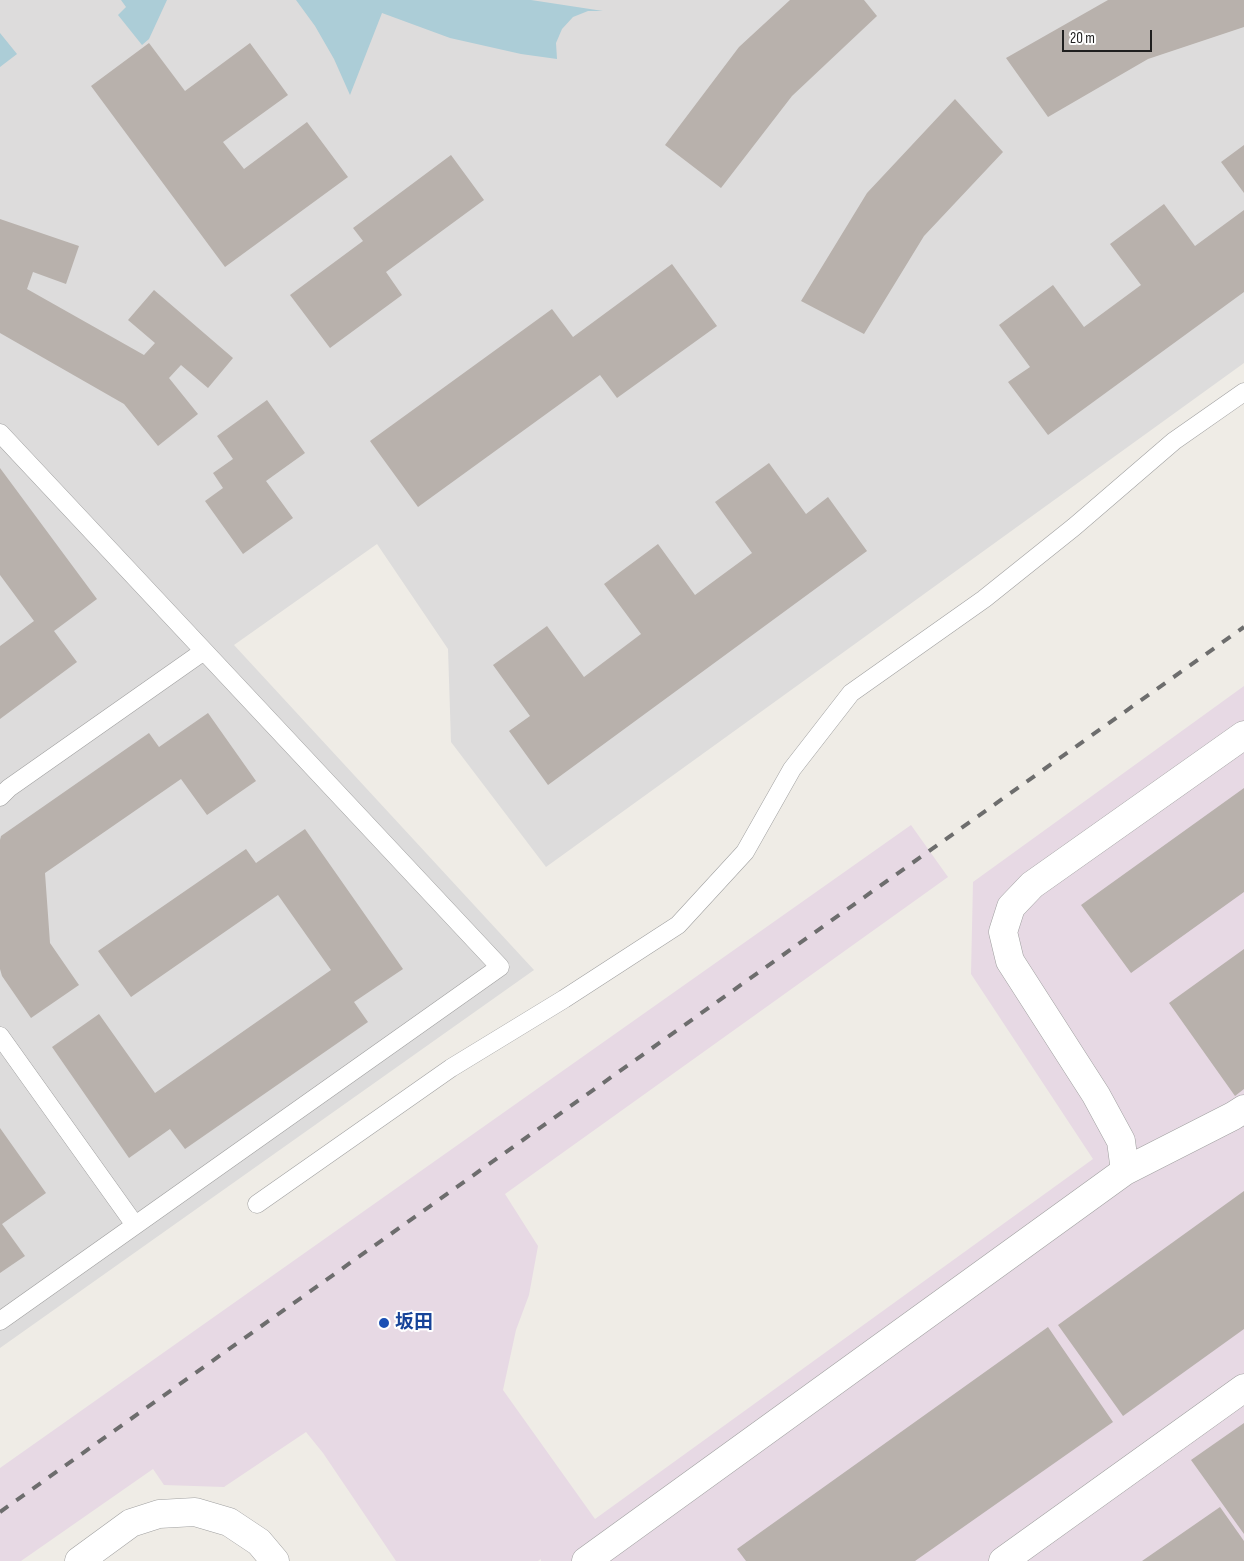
<!DOCTYPE html>
<meta charset="utf-8">
<style>
body{margin:0}
#map{position:relative;width:1244px;height:1561px;overflow:hidden;background:#efece6;font-family:"Sofia Sans Condensed",sans-serif}
canvas{display:block}
.scale{position:absolute;left:1062px;top:30px;width:90px;height:22px;box-sizing:border-box;border:2px solid #1f1f1f;border-top:0;padding-left:6px;font-size:15px;line-height:18px;white-space:nowrap;color:#1f1f1f;-webkit-text-stroke:4px #fff;paint-order:stroke}
</style>
<div id="map">
<canvas width="1244" height="1561"></canvas>
<div class="scale">20 m</div>
</div>
<script>
const ctx = document.querySelector('canvas').getContext('2d');
ctx.lineJoin = 'round';
function fillPath(path, color) {
  ctx.fillStyle = color;
  ctx.fill(path, 'evenodd');
}
function trace(path, color, width, dash) {
  ctx.strokeStyle = color;
  ctx.lineWidth = width;
  ctx.lineCap = dash ? 'butt' : 'round';
  ctx.setLineDash(dash || []);
  ctx.stroke(path);
}
function drawText(font, color, halo, rows, align = 'center') {
  ctx.font = font + ' "Sofia Sans Condensed","Noto Sans SC",sans-serif';
  ctx.lineWidth = 4;
  ctx.setLineDash([]);
  ctx.textBaseline = 'middle';
  ctx.strokeStyle = halo;
  ctx.fillStyle = color;
  for (const [text, x, y, turn = 0] of rows) {
    ctx.save();
    ctx.translate(x, y);
    ctx.rotate((+turn || 0) * Math.PI / 180);
    ctx.textAlign = isNaN(turn) ? turn : align;
    if (halo) ctx.strokeText(text, 0, 0);
    ctx.fillText(text, 0, 0);
    ctx.restore();
  }
}
const residential = new Path2D(`
 M0 0H1244V363L546 867 451 742 448 649 377 544 234 645 534 970 0 1348Z`);
const industrial = new Path2D(`
 M1244 686V1561H541V1559L538 1561H396L323 1453 306 1432 224 1487 164 1485 153 1469 21 1561H0V1468L911 825 948 877 505 1194 538 1246 529 1295 516 1330 503 1390 595 1519 1093 1159 971 974 973 882Z`);
const water = new Path2D(`
 M121 0H167L149 39 142 45 118 15 126 7Z
 M296 0H531L603 11H588L573 17 562 29 556 43 557 59 521 54 450 38 382 13 350 95 334 59 315 26Z
 M0 33 17 54 0 67Z`);
const building = new Path2D(`
 M790 0H864L877 16 792 96 721 188 665 145 739 47Z
 M1108 0H1244V27L1148 59 1048 117 1006 58Z
 M149 43 185 91 250 43 288 95 223 142 244 169 307 122 348 177 225 267 91 86Z
 M955 99 1003 152 924 236 864 334 801 301 867 193Z
 M1244 145V193L1221 162Z
 M451 155 484 200 386 272 402 295 330 348 290 295 363 241 353 228Z
 M1164 204 1195 246 1244 210V292L1048 435 1008 382 1030 367 999 325 1053 285 1084 327 1141 285 1110 244Z
 M0 219 79 246 66 284 33 272 27 289 144 355 155 343 128 320 154 290 233 358 208 388 181 365 169 378 198 414 158 446 124 404 0 333Z
 M672 264 717 326 617 398 600 375 418 507 370 441 552 309 573 337Z
 M267 400 305 453 266 481 293 518 243 554 205 501 223 488 213 473 233 459 217 436Z
 M769 463 806 514 828 497 867 551 548 785 509 731 530 716 493 665 547 626 584 677 641 634 604 584 658 544 695 595 752 553 715 502Z
 M0 468 97 599 54 631 77 662 0 719V646L34 621 0 575Z
 M208 713 256 781 207 815 181 779 45 873 50 943 79 985 31 1018 2 976 0 969V840L1 836 149 733 159 747Z
 M1244 788V892L1131 973 1081 905Z
 M305 829 403 969 354 1002 368 1022 185 1149 170 1129 129 1158 52 1047 99 1014 155 1093 331 970 278 895 131 997 98 951 246 849 256 863Z
 M1244 949V1089L1235 1096 1169 1003Z
 M0 1128 46 1193 2 1224 25 1256 0 1273Z
 M1244 1191V1329L1123 1416 1058 1325Z
 M1048 1327 1113 1422 915 1561H746L737 1549Z
 M1244 1423V1534L1191 1460Z
 M1220 1507 1244 1541V1561H1142Z`);
const service = new Path2D(`
 M0 433 500 967 0 1321
 M0 797 9 788 204 651
 M0 1036 135 1225
 M257 1204 451 1068 564 999 678 925 745 852 792 769 851 693 984 599 1074 527 1174 441 1244 392`);
const minor = new Path2D(`
 M1125 1171 1121 1141 1096 1095 1010 961 1003 932 1011 907 1032 885 1244 735
 M79 1561 131 1523 159 1514 195 1512 229 1522 259 1542 275 1561
 M586 1561 1125 1171 1233 1116 1244 1109
 M1003 1561 1244 1388`);
const rail = new Path2D(`
 M0 1512 1244 627`);
const markers = [
 [384,1323,6,"#1a4fb4"]
];
const transitNames = [
 ["坂田",395,1323]
];
fillPath(residential, '#dddcdc');
fillPath(industrial, '#e7d9e4');
fillPath(water, '#accdd7');
fillPath(building, '#b8b1ac');
trace(service, '#a0a0a0', 19);
trace(minor, '#a0a0a0', 29);
trace(service, '#fff', 18);
trace(minor, '#fff', 28);
trace(rail, '#6d6d6d', 4, [10, 10]);
for (const [x, y, r, color] of markers) {
  const dot = new Path2D();
  dot.arc(x, y, r, 0, 2 * Math.PI);
  ctx.fillStyle = color;
  ctx.fill(dot);
  trace(dot, '#fff', 2);
}
drawText('bold 19px', '#164399', '#fff', transitNames, 'left');
</script>
